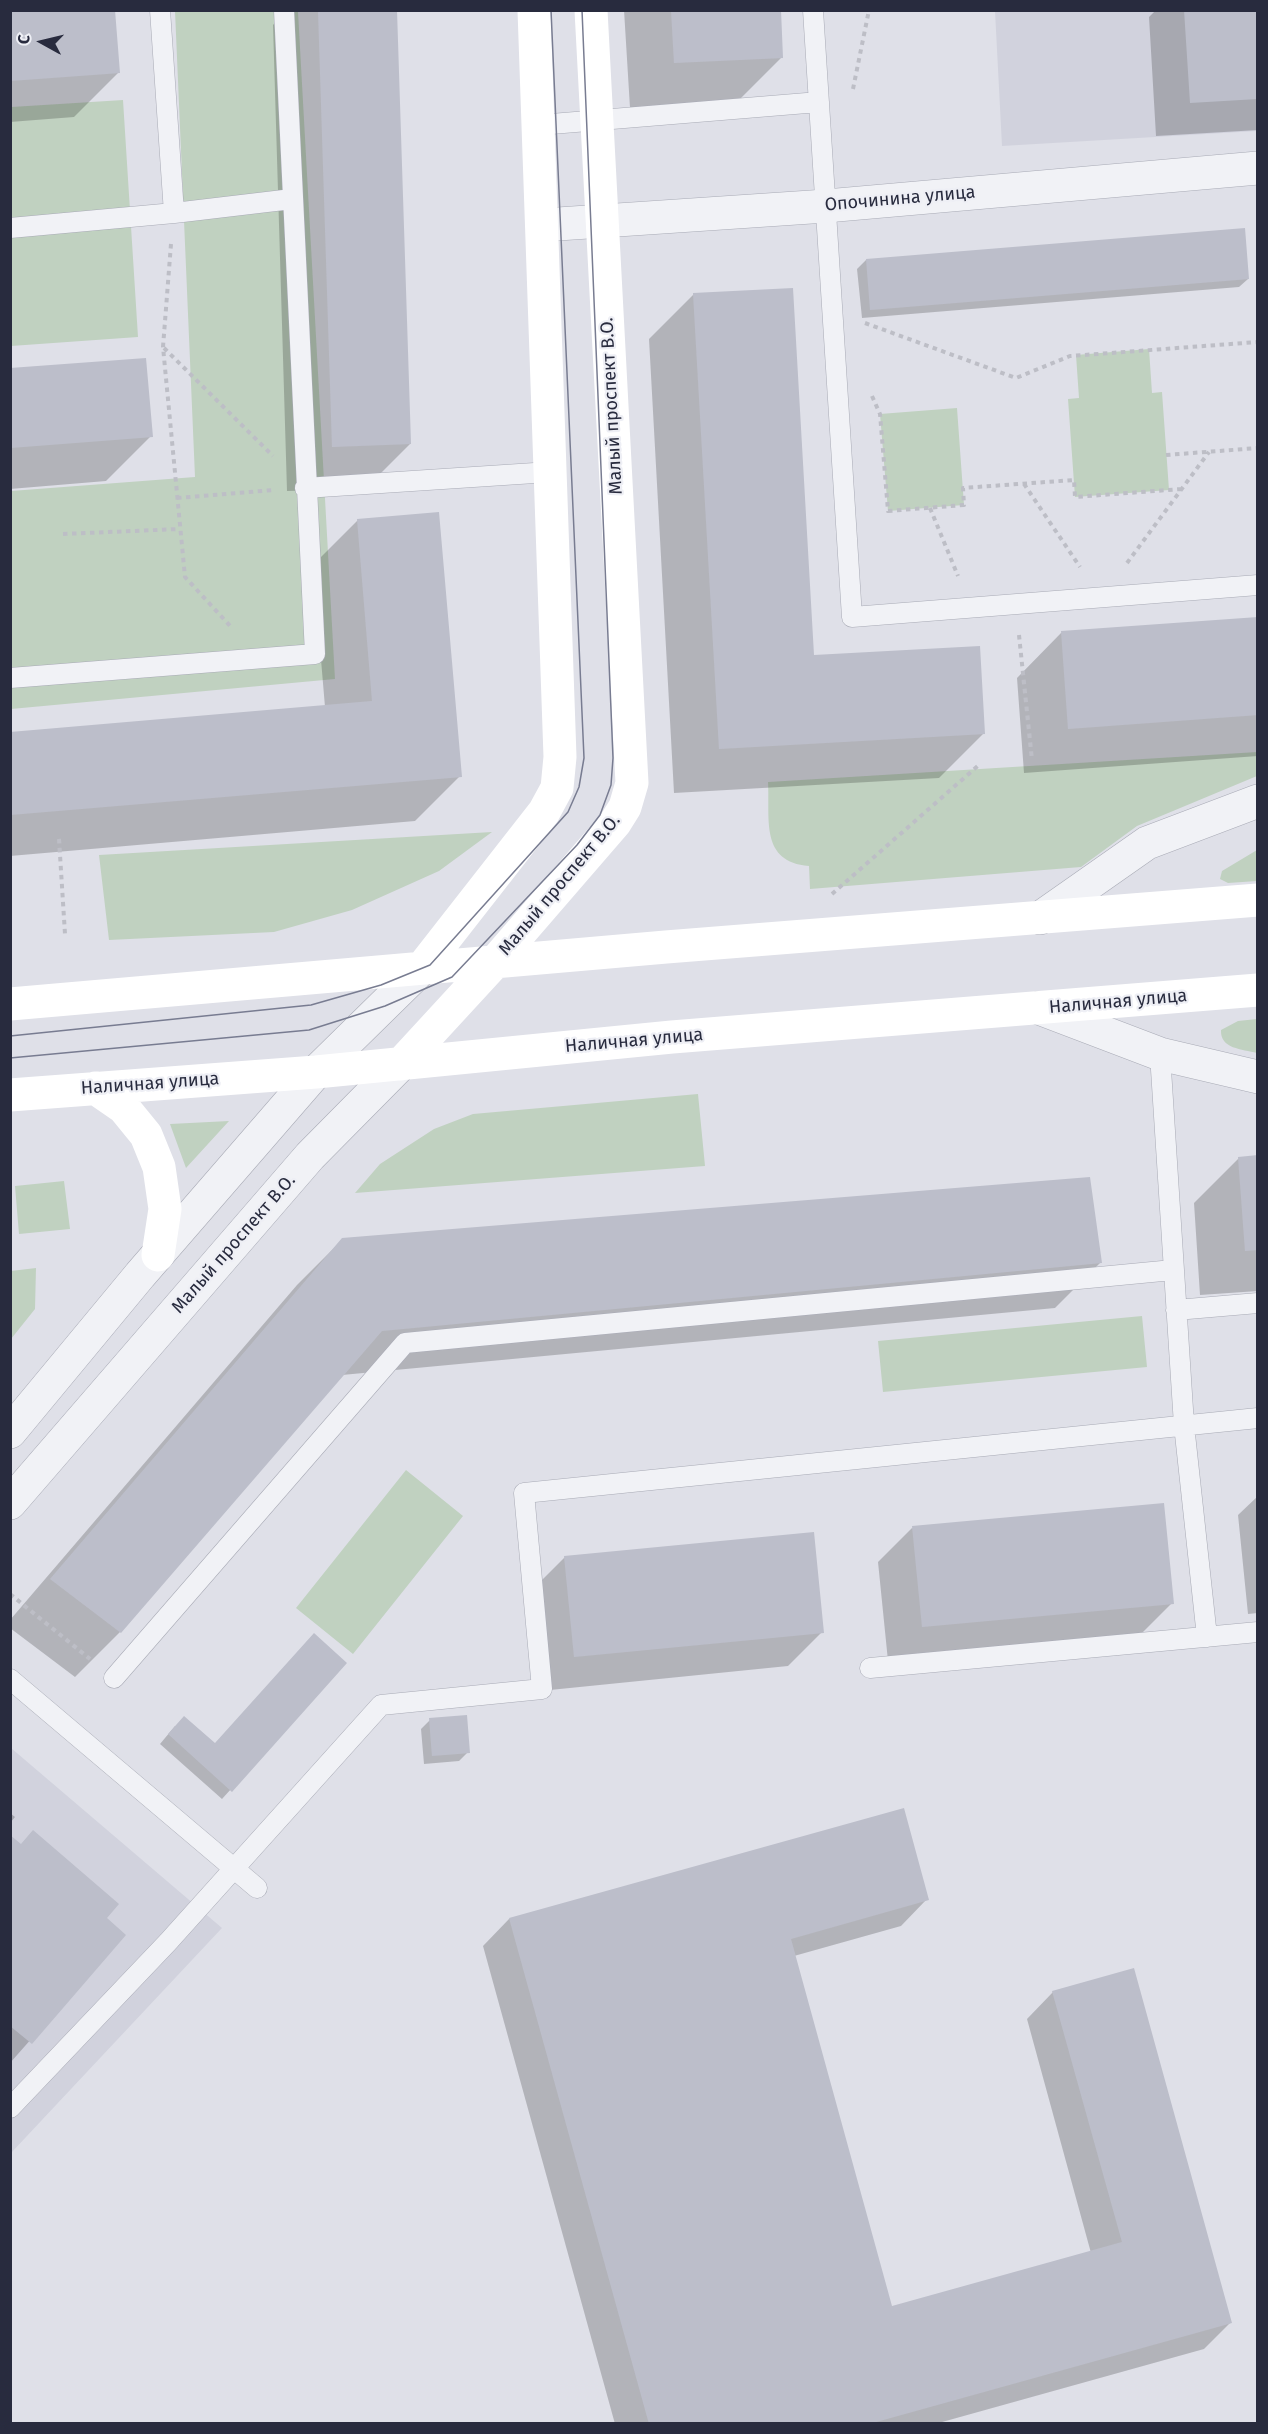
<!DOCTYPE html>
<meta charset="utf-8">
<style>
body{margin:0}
#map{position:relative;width:1268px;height:2434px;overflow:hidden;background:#dfe0e8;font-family:"Fira Sans",sans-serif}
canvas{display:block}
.frame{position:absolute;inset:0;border:12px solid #282b3e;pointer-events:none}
.north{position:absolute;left:12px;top:12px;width:60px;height:60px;-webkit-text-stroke:4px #eeeff5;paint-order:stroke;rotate:278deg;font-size:16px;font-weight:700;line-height:24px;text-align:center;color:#282b3e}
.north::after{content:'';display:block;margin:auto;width:21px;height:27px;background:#282b3e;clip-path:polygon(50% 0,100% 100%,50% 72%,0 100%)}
</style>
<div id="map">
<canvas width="1268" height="2434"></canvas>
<div class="frame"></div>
<div class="north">С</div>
</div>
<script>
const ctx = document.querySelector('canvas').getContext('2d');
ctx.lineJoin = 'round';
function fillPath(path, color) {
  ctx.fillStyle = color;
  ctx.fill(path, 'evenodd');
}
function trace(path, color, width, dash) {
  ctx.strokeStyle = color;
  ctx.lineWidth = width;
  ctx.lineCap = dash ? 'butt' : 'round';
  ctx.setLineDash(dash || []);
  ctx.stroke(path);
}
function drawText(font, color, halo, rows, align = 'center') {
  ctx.font = font + ' "Fira Sans",sans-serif';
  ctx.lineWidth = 4.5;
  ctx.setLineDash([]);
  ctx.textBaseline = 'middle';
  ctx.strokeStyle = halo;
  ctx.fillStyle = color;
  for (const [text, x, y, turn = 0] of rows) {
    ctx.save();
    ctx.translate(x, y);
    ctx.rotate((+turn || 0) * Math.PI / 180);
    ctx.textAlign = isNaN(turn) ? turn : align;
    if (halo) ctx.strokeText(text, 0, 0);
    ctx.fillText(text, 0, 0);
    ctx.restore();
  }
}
const built = new Path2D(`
 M995 11H1257V131L1002 146Z
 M11 1748 222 1928 11 2153Z`);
const green = new Path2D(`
 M175 11H298L335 679 11 709V491L195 477Z
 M123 100 138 337 11 346V107Z
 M1149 349 1152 393 1162 392 1169 490 1075 497 1068 399 1079 398 1076 355Z
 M957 408 964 505 888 511 880 414Z
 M1257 752V776L1137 826 1081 867 810 889 809 866C760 862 770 820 768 782Z
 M492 832 439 871 352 910 274 932 109 940 99 855Z
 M1257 850V881L1228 883 1220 879 1222 871Z
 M1257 1019V1053C1242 1049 1220 1049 1221 1030L1238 1021Z
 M698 1094 705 1166 355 1193 380 1164 434 1129 473 1114Z
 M229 1121 186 1168 170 1124Z
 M64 1181 70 1229 19 1234 15 1186Z
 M36 1268 35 1309 11 1339V1271Z
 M1142 1316 1147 1367 883 1392 878 1341Z
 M406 1470 463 1516 353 1654 296 1608Z`);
const shadow = new Path2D(`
 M10 10 119 72 74 117 10 122Z
 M287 10H395L410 444 365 489 287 491 273 25Z
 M624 10H779L782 57 737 102 630 108Z
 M1156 10H1258V130L1156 136 1149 17Z
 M866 260 1248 279 1239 287 862 318 857 269Z
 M694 294 812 656 984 733 939 778 674 793 649 339Z
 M10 370 151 436 106 481 10 489Z
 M358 520 460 776 415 821 10 856V733L325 707 313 565Z
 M1258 619V756L1024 773 1017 678 1061 633Z
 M1258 1157V1291L1200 1295 1194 1203 1239 1158Z
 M343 1239 1100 1263 1055 1308 342 1375 120 1632 75 1677 10 1628V1620L297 1285Z
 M1258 1496V1613L1248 1614 1238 1515Z
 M912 1528 1172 1603 1138 1637 888 1661 878 1562Z
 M565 1557 822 1632 788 1666 540 1691 531 1591Z
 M345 1663 222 1799 160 1744 175 1726 215 1745Z
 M430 1720 468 1752 459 1761 424 1764 421 1729Z
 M10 1813 15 1817 10 1823Z
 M10 1837 123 1935 10 2063Z
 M927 1899 901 1926 794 1956 891 2308 1091 2253 1027 2019 1053 1992 1231 2322 1204 2349 935 2424H615L483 1946 509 1919Z`);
const building = new Path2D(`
 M10 10H115L120 73 10 81Z
 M318 10H397L411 444 332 447Z
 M671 10H781L783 58 674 63Z
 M1184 10H1258V99L1190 103Z
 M1245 228 1249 279 870 310 866 259Z
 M793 288 814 655 980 646 985 734 719 749 693 293Z
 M146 358 153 437 10 448V368Z
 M439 512 462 777 10 815V732L372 701 357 519Z
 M1258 617V715L1068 729 1061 631Z
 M1258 1155V1250L1245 1251 1238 1157Z
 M1090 1177 1102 1263 382 1331 121 1633 50 1579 342 1238Z
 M1164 1503 1174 1604 922 1627 912 1526Z
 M814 1532 824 1633 574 1657 564 1556Z
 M314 1633 347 1663 232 1792 168 1734 184 1716 215 1743Z
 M467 1715 470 1753 432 1756 429 1718Z
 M904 1808 929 1900 791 1939 892 2306 1122 2242 1052 1991 1134 1968 1232 2323 869 2424H649L509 1918Z
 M33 1830 119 1904 107 1918 126 1935 32 2044 10 2026V1835L21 1844Z`);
const path = new Path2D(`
 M853 89 869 10
 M171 244 163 347 185 577 232 628
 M865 323 1016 378 1070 356 1258 342
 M164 348 273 456
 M872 396 880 414 888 511 964 505 963 488 1074 480 1075 497 1181 489
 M1166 455 1258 448
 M1024 484 1080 567
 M177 498 274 490
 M930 508 958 576
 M63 534 179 529
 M1127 563 1209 452
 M1019 635 1032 760
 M59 839 65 934
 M832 894 980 764
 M10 1594 90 1659`);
const service = new Path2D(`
 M160 10 174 213
 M813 10 852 617 1258 585
 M539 125 819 102
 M10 228 174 213 292 199
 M305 488 550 472
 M10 678 315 654 284 10
 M1160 1054 1184 1425 1207 1637
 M1176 1310 1258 1303
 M870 1668 1258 1632
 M114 1678 405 1343 1173 1270
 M10 1679 257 1888
 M10 2108 168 1942 381 1705 542 1689 524 1493 1258 1418`);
const minor = new Path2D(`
 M543 225 826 206 1258 168
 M1040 918 1147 843 1258 801
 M1039 1008 1160 1054 1258 1077`);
const tertiary = new Path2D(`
 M10 1432 140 1275 316 1072 422 968
 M10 1503 310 1156 401 1064`);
const secondary = new Path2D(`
 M422 968 544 812 557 788 560 757 534 10
 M10 1004 666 947 1258 900
 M401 1064 494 963 615 823 625 807 632 783 591 10
 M95 1088 124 1108 146 1135 159 1167 165 1209 158 1255
 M10 1095 316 1072 672 1037 1258 990`);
const tram = new Path2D(`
 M10 1036 311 1005 381 985 430 965 568 812 579 787 584 758 551 10
 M10 1058 309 1030 385 1006 452 977 577 845 600 815 611 785 613 758 582 10`);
const streetNames = [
 ["Опочинина улица",900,199,-5],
 ["Малый проспект В.О.",612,406,-93],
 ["Малый проспект В.О.",560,885,-50],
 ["Наличная улица",1118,1002,-5],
 ["Наличная улица",634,1041,-5],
 ["Наличная улица",150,1084,-4],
 ["Малый проспект В.О.",234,1244,-49]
];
fillPath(built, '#d1d2dd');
fillPath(green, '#c0d1c0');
fillPath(shadow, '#0003');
fillPath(building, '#bcbeca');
trace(service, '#a8aab5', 21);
trace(minor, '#a8aab5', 34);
trace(tertiary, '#a8aab5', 34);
trace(path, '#bdbec6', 4, [4.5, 4.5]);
trace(service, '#f1f2f6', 20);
trace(minor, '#f1f2f6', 33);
trace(tertiary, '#f1f2f6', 33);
trace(secondary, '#fff', 33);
trace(tram, '#787c91', 1.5);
drawText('18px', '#282b3e', '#eeeff5', streetNames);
</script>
